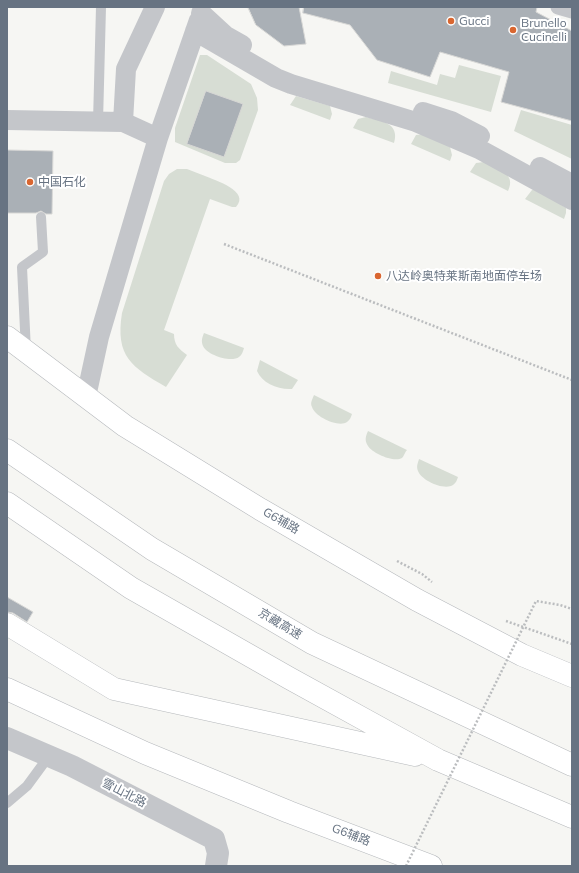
<!DOCTYPE html>
<meta charset="utf-8">
<style>
body{margin:0}
#map{position:relative;width:579px;height:873px;overflow:hidden;background:#f6f6f3;font-family:Mulish,sans-serif}
canvas{display:block}
.frame{position:absolute;inset:0;border:8px solid #677382;pointer-events:none}
</style>
<div id="map">
<canvas width="579" height="873"></canvas>
<div class="frame"></div>
</div>
<script>
const ctx = document.querySelector('canvas').getContext('2d');
ctx.lineJoin = 'round';
function fillPath(path, color) {
  ctx.fillStyle = color;
  ctx.fill(path, 'evenodd');
}
function trace(path, color, width, dash) {
  ctx.strokeStyle = color;
  ctx.lineWidth = width;
  ctx.lineCap = dash ? 'butt' : 'round';
  ctx.setLineDash(dash || []);
  ctx.stroke(path);
}
function drawText(font, color, halo, rows, align = 'center') {
  ctx.font = font + ' Mulish,"Noto Sans SC",sans-serif';
  ctx.lineWidth = 4;
  ctx.setLineDash([]);
  ctx.textBaseline = 'middle';
  ctx.strokeStyle = halo;
  ctx.fillStyle = color;
  for (const [text, x, y, turn = 0] of rows) {
    ctx.save();
    ctx.translate(x, y);
    ctx.rotate((+turn || 0) * Math.PI / 180);
    ctx.textAlign = isNaN(turn) ? turn : align;
    if (halo) ctx.strokeText(text, 0, 0);
    ctx.fillText(text, 0, 0);
    ctx.restore();
  }
}
const green = new Path2D(`
 M200 55H207L251 84 257 98 258 110 240 160 236 163H225L175 142V128Z
 M459 65 501 76 491 112 388 83 391 71 437 85 440 74 455 78Z
 M296 96 330 106 332 114 330 120 290 105Z
 M521 110 572 125V159L514 131Z
 M366 117C380 121 400 122 394 143L353 128 358 119Z
 M424 134 450 147 452 155 450 161 411 144 416 135Z
 M484 162C497 169 517 173 508 191L470 172 476 163Z
 M177 169C180 169 184 169 187 169 193 171 199 174 205 176 214 180 251 191 236 207H232L210 199 164 330 174 334C174 345 179 349 187 355L166 387C132 367 115 357 122 313L164 181 169 174Z
 M532 190H539L566 208V213L564 219 525 199Z
 M204 333 244 348C243 351 242 355 239 357 231 363 207 355 203 346 201 341 202 338 204 333Z
 M260 360 298 380 292 389C278 390 262 383 257 371Z
 M314 395 352 414C351 417 350 420 347 422 339 428 315 417 312 407 310 403 312 400 314 395Z
 M368 431 407 450C405 452 404 456 402 458 394 463 372 453 368 446 364 440 366 436 368 431Z
 M419 459 458 477C457 480 456 483 453 485 444 491 421 480 418 471 416 466 418 463 419 459Z`);
const building = new Path2D(`
 M248 7H299L306 44 284 46 256 25Z
 M304 7H537L536 12 572 31V121L501 102 509 72 440 52 430 77 377 60 350 25 303 13Z
 M206 91 243 104 224 157 187 144Z
 M7 150 53 151 52 214H46L41 211 36 213H7Z
 M7 597 33 612 27 622 13 613 7 612Z`);
const path = new Path2D(`
 M224 244 572 380
 M397 561 422 574 432 582
 M506 621 572 644`);
const service = new Path2D(`
 M98 122 101 7
 M26 351 22 267 43 252 41 217
 M7 803 27 786 49 756`);
const pedestrian = new Path2D(`
 M558 7 572 11`);
const minor = new Path2D(`
 M201 13 226 36 242 45
 M195 31 276 78 291 84 416 122 479 149 572 200
 M423 112 451 121 480 136
 M7 120 123 122 158 138
 M123 122 126 69 155 7
 M540 167 572 184
 M86 397 99 337 158 138 199 20`);
const tertiary = new Path2D(`
 M7 738 72 766 214 839 218 853 216 866`);
const primary = new Path2D(`
 M7 337 125 426 260 509 417 600 522 655 572 676
 M7 689 145 753 289 812 431 866`);
const motorway = new Path2D(`
 M7 450 152 549 312 643 572 765
 M7 503 131 588 289 678 438 760 572 817
 M7 624 114 689 415 755`);
const pathBridge = new Path2D(`
 M406 866 536 601 560 605 572 609`);
const markers = [
 [451,21,4,"#d96630"],
 [513,30,4,"#d96630"],
 [30,182,4,"#d96630"],
 [378,276,4,"#d96630"]
];
const poiNames = [
 ["Gucci",459,21],
 ["Brunello",521,23],
 ["Cucinelli",521,37],
 ["中国石化",38,182],
 ["八达岭奥特莱斯南地面停车场",386,276]
];
const streetNames = [
 ["G6辅路",281,521,30],
 ["京藏高速",280,624,31],
 ["雪山北路",124,793,27],
 ["G6辅路",351,835,21]
];
fillPath(green, '#d7ddd4');
fillPath(building, '#aab0b6');
trace(building, '#d7d7d5', 1);
trace(primary, '#b5b8bc', 23);
trace(motorway, '#b6b9bc', 23);
trace(path, '#bbbdbf', 2.5, [2, 2]);
trace(service, '#c4c6ca', 10);
trace(pedestrian, '#c4c6ca', 15);
trace(minor, '#c4c6ca', 20);
trace(tertiary, '#c4c6ca', 22);
trace(primary, '#fff', 22);
trace(motorway, '#fff', 22);
trace(pathBridge, '#bbbdbf', 2.5, [2, 2]);
for (const [x, y, r, color] of markers) {
  const dot = new Path2D();
  dot.arc(x, y, r, 0, 2 * Math.PI);
  ctx.fillStyle = color;
  ctx.fill(dot);
  trace(dot, '#fff', 1.5);
}
drawText('12px', '#677382', '#fff', poiNames, 'left');
drawText('12px', '#677382', '#fff', streetNames);
</script>
